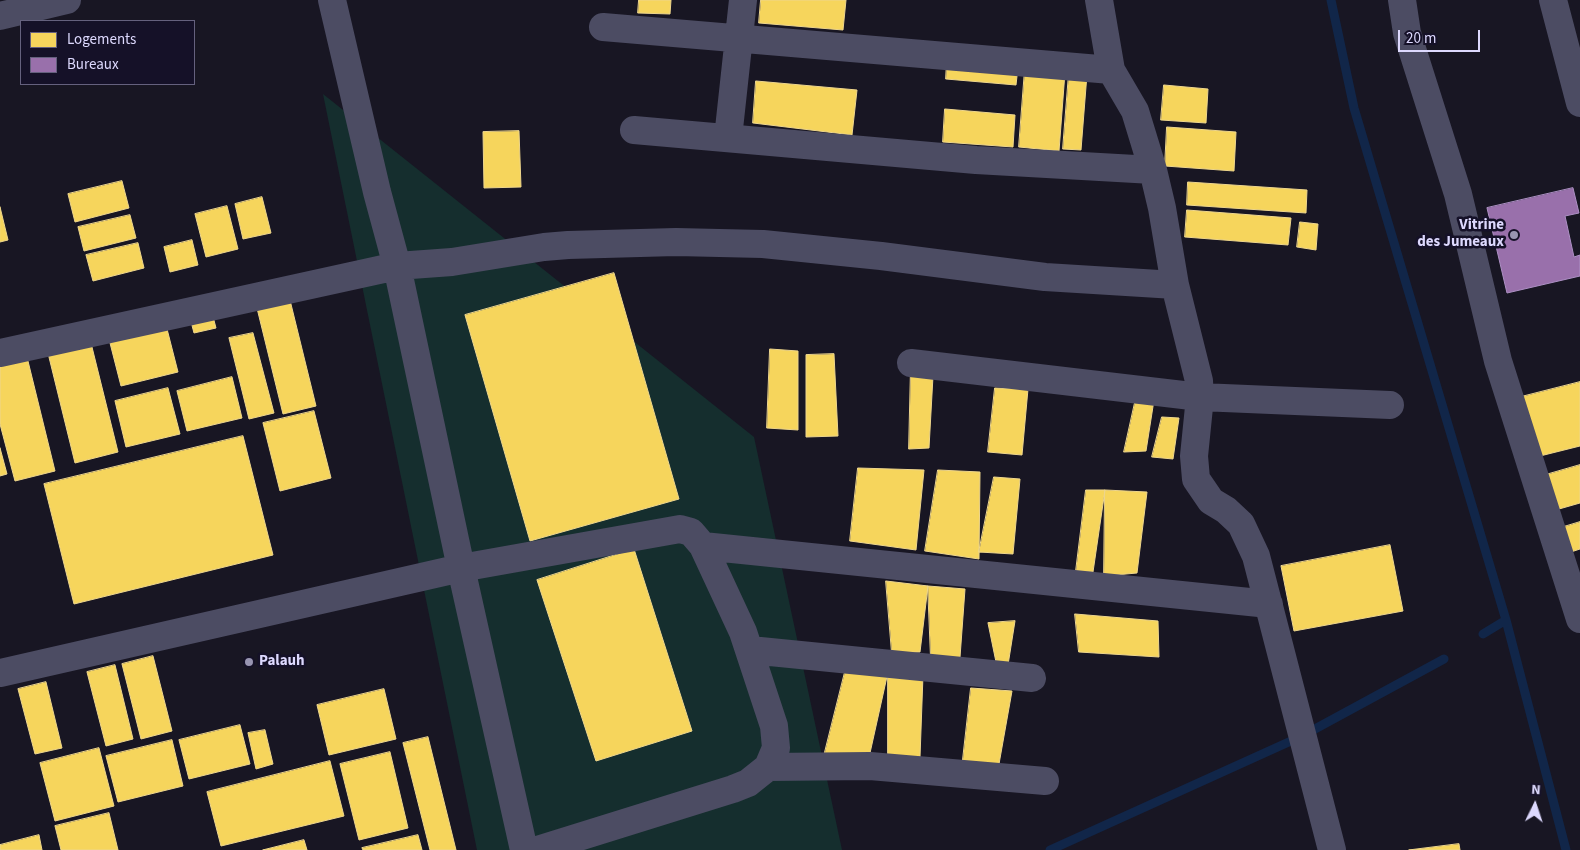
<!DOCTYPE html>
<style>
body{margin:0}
#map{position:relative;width:1580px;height:850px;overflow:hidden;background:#181623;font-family:"Source Sans 3",sans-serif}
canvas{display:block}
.legend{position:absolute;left:20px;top:20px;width:175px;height:65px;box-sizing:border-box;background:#151128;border:1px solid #65617e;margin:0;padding:6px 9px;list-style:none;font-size:15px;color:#ddd9fe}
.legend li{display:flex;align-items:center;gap:10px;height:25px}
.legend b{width:25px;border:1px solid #65617e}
.north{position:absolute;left:1510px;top:780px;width:50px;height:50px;-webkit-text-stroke:4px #151128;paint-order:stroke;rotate:4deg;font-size:14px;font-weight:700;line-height:20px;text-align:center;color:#ddd9fe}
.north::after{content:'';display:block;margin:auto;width:18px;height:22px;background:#ddd9fe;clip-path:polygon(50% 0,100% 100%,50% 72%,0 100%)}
.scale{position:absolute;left:1398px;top:30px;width:82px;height:22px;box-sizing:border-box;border:2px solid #ddd9fe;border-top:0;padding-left:6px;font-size:15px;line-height:18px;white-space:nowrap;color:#ddd9fe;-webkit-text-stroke:4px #151128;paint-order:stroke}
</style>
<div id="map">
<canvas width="1580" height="850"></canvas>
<ul class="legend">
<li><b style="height:14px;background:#f6d55c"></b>Logements</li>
<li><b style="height:14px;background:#9970ab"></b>Bureaux</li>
</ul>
<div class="north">N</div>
<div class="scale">20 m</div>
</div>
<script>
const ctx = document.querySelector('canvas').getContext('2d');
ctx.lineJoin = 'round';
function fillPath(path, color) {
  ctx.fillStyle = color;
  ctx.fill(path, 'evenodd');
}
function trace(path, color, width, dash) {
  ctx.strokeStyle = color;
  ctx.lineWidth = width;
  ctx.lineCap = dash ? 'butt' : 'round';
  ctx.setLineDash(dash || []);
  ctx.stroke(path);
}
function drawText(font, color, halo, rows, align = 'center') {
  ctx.font = font + ' "Source Sans 3",sans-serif';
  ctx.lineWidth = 5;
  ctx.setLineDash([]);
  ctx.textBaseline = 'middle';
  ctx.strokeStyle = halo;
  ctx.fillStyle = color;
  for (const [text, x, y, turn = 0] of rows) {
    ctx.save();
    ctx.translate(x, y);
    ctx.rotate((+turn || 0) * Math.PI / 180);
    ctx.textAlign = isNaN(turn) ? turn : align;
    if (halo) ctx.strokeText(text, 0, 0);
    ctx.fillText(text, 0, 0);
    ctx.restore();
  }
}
const green = new Path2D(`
 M323 94 754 437 842 850H477Z`);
const homes = new Path2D(`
 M639 0H671L670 14 638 13Z
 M761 0H846L843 30 759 23Z
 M947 62 1018 67 1016 85 946 79Z
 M1025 69 1065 72 1059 151 1019 147Z
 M1069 73 1087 74 1081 150 1063 149Z
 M756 81 857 90 852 135 753 123Z
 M1164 85 1208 89 1206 123 1161 120Z
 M945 109 1015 115 1013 147 943 142Z
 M1167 127 1236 132 1234 171 1165 166Z
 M519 131 521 187 484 188 483 132Z
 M122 181 129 208 75 222 68 194Z
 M1188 182 1307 190 1306 213 1187 205Z
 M262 197 271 233 243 239 235 204Z
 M227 206 238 249 206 257 195 214Z
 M0 207 8 240 0 242Z
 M1187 210 1291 218 1288 245 1185 237Z
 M130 215 136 238 84 251 78 227Z
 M1300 222 1318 224 1316 250 1297 247Z
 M192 240 198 265 170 272 164 247Z
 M138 243 144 268 93 281 86 255Z
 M614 273 679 499 530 541 465 315Z
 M288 292 316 406 283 414 255 300Z
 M211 309 216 328 194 333 189 314Z
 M166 325 178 372 121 386 109 339Z
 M253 333 274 413 249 419 229 338Z
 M90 339 118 452 75 463 47 349Z
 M770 349 798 351V430L767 428Z
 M26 353 55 471 15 481 0 424V360Z
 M834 354 838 436 806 437V355Z
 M911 363 933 376 929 448 909 449Z
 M232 377 242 418 187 431 177 391Z
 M1580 382V446L1536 457 1521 397Z
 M168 388 180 434 126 447 115 401Z
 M995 388 1028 389 1022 455 988 452Z
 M1136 398 1154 400 1146 451 1124 452Z
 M314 411 331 478 280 491 263 423Z
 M1162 417 1179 418 1173 459 1152 457Z
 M243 436 273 555 74 604 44 484Z
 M0 448 7 474 0 476Z
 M1580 465V503L1552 511 1542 476Z
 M858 468 924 470 916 550 850 541Z
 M938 470 980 472 979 559 925 551Z
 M994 477 1020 479 1013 554 979 552Z
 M1086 490H1105L1093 572 1076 571Z
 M1105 490 1147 492 1137 573 1104 576Z
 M1580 522V549L1565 554 1557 529Z
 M1390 545 1403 611 1294 631 1281 566Z
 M634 549 692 731 596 761 537 580Z
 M886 581 928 586 920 652 892 653Z
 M928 586 965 589 959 671 931 660Z
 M1075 614 1158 621 1159 657 1079 652Z
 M1015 621 1008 665 996 662 988 623Z
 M153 656 172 731 141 739 122 664Z
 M115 665 133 739 106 746 87 672Z
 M846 668 888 672 868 762 823 760Z
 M888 672 923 675 920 757 888 756Z
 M46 682 62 748 35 754 18 689Z
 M971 688 1012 691 999 764 962 768Z
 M384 689 396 739 329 755 317 705Z
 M240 725 250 764 189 779 179 740Z
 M265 730 273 764 256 769 248 733Z
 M428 737 456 850H430L403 743Z
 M172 740 183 786 118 802 106 756Z
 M99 748 114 806 55 821 40 763Z
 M390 752 408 828 359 840 340 764Z
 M330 761 344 816 221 846 207 792Z
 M109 813 118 850H61L55 826Z
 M39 835 42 850H0V845Z
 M418 835 422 850H363L362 848Z
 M304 840 307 850H263Z
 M1459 844 1460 850H1409Z`);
const offices = new Path2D(`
 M1573 188 1579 213 1565 216 1574 257 1580 255V276L1507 293 1487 208Z`);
const stream = new Path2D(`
 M1331 0 1354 108 1506 620 1566 850
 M1483 634 1506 620
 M1050 850 1302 736 1444 659`);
const street = new Path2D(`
 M332 0 377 192 397 266 461 568 524 850
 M1099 0 1111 70 1135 111 1153 170 1162 208 1175 285 1199 381 1200 397 1194 456 1196 479 1211 501 1226 510 1241 524 1256 556 1332 850
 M1402 0 1407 33 1458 194 1498 361 1580 619
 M1553 0 1580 103
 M0 16 67 0
 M603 27 1111 70
 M634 130 976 160 1153 170
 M728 138 743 0
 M0 353 397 266 452 262 544 247 568 245 676 242 763 244 881 256 1045 277 1175 285
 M911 363 1200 397 1390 405
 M703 546 1269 604
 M750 650 1032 678
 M0 673 461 568 680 529 691 532 703 546 743 632 774 726 776 748 768 767 748 783 733 789 537 850
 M768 767 870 766 1045 781`);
const markers = [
 [1514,235,5,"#9895b1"],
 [249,662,5,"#9895b1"]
];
const poiNames = [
 ["Vitrine",1504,226],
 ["des Jumeaux",1504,243],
 ["Palauh",259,662,"left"]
];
fillPath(green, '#152e2e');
fillPath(homes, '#f6d55c');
trace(homes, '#eed68d', 1);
fillPath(offices, '#9970ab');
trace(offices, '#ad90c4', 1);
trace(stream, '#112649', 9);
trace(street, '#4c4c63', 28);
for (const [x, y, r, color] of markers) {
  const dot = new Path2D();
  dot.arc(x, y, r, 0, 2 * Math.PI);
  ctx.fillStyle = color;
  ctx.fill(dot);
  trace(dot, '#151128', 2);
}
drawText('bold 15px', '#ddd9fe', '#151128', poiNames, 'right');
</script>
